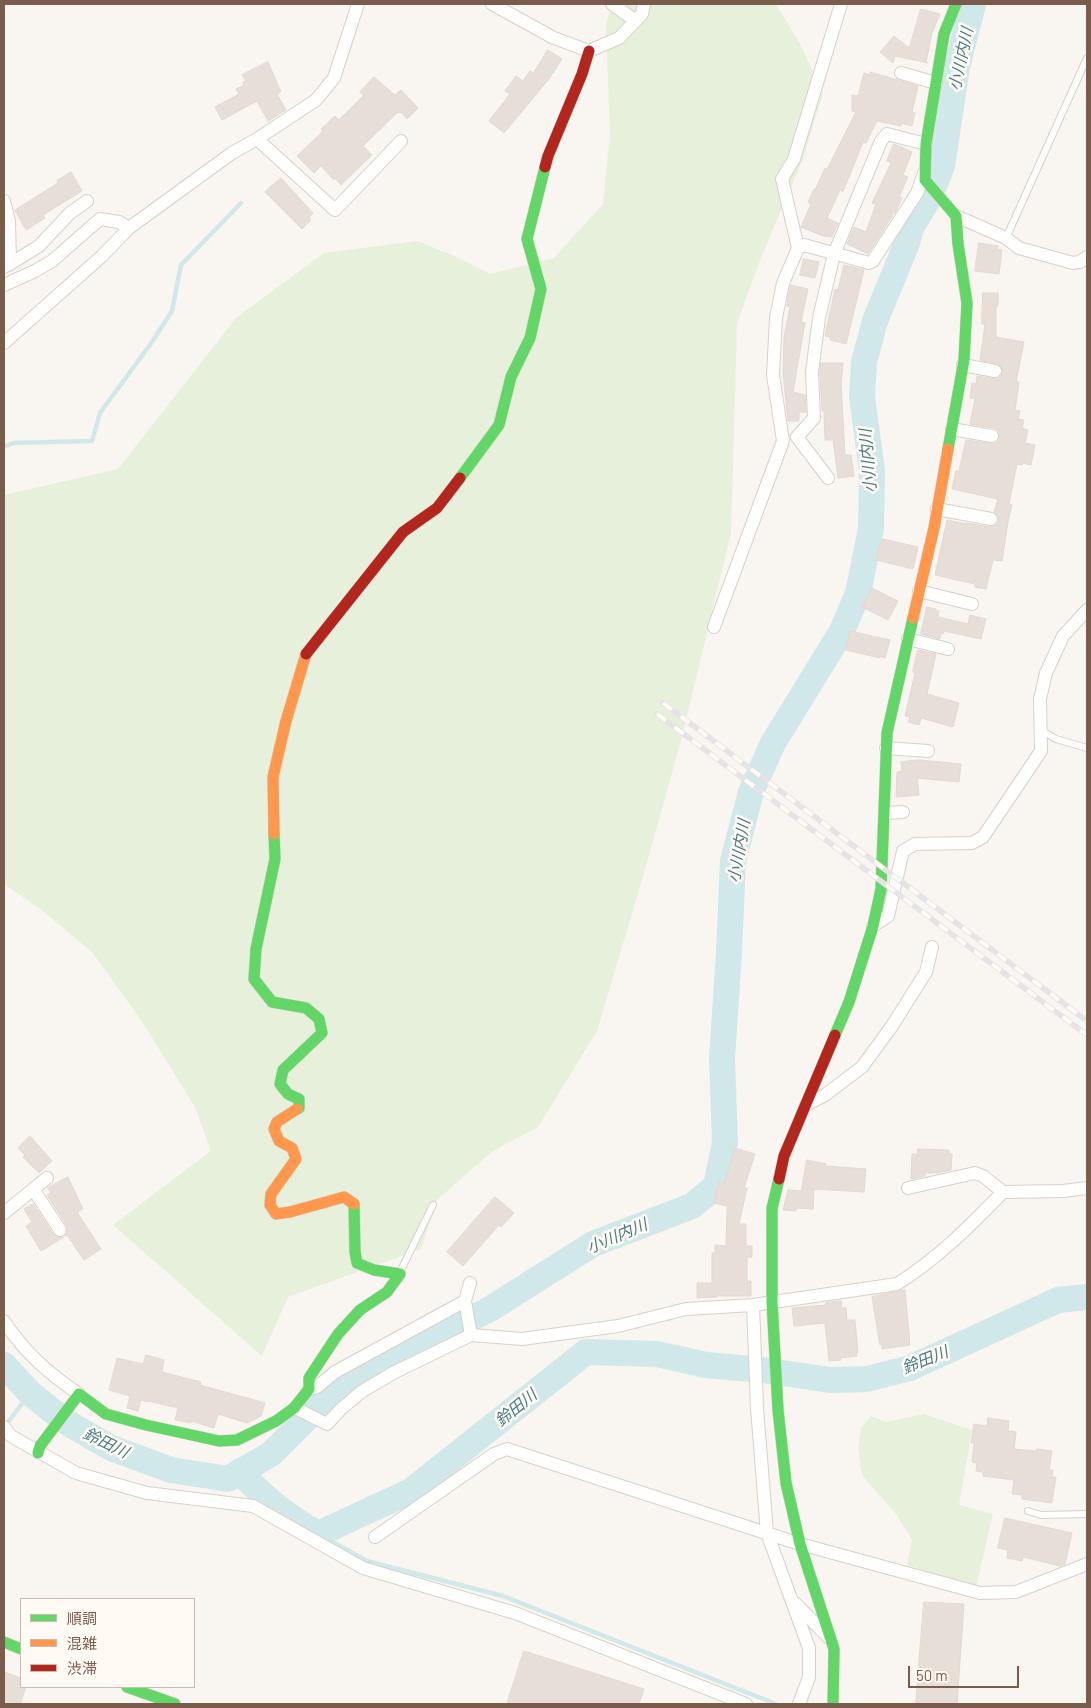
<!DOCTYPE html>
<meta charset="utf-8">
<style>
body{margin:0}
#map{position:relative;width:1091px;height:1708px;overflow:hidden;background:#f9f5f0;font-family:Barlow,"Noto Sans JP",sans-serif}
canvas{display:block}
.frame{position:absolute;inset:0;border:5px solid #7a5c4d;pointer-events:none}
.legend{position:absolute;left:20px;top:1598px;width:175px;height:90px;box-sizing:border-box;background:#fffaf3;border:1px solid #cabbb1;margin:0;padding:6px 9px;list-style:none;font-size:15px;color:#7a5c4d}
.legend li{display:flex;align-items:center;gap:10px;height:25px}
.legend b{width:25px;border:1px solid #cabbb1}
.scale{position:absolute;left:908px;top:1666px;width:111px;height:22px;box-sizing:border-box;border:2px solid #7a5c4d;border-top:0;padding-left:6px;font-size:15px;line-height:18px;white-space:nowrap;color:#7a5c4d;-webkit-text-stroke:4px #fffaf3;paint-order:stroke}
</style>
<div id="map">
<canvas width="1091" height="1708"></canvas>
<div class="frame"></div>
<ul class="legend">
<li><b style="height:6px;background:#63d668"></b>順調</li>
<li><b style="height:6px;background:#ff974d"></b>混雑</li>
<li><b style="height:6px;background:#b3261e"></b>渋滞</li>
</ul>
<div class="scale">50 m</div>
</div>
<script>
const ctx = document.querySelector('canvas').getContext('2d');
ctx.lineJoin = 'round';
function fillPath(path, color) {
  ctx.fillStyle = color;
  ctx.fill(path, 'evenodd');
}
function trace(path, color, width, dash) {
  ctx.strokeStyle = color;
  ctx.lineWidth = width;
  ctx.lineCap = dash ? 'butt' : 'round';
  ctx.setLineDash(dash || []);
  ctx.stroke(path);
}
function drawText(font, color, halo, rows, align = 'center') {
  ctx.font = font + ' Barlow,"Noto Sans JP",sans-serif';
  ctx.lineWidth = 5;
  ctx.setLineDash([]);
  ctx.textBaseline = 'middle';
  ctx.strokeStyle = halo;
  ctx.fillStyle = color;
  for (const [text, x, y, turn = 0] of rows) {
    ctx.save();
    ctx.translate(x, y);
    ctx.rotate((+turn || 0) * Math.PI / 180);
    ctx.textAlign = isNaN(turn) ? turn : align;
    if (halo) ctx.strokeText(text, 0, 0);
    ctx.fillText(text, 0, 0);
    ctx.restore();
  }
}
const green = new Path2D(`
 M612 4H776L800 44 823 93 803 159 762 255 737 323 731 533 682 737 642 880 597 1031 538 1127 493 1151 437 1200 421 1249 288 1297 262 1356 113 1225 211 1151 195 1107 141 1020 92 952 39 908 4 884V495L118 469 236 318 324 253 417 241 452 255 490 274 554 258 603 204 610 135 606 24Z
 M924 1414 972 1430 959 1505 993 1514 976 1587 907 1565 912 1540 896 1514 862 1475 858 1448 861 1428 871 1416 886 1422Z`);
const stream = new Path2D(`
 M4 446 14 443 92 441 100 413 152 342 172 311 181 265 241 203
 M5 1426 30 1393
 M318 1534 367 1561 503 1596 776 1704`);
const river = new Path2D(`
 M4 1365 30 1393 66 1422 111 1448 171 1470 228 1479 271 1454 332 1393 359 1376 490 1309 593 1244 692 1206 716 1186 725 1143 722 1059 729 952 733 861 751 792 773 743 842 631 858 593 871 529 872 471 862 397 864 362 875 321 907 243 911 228 930 196 942 166 957 67 973 4
 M240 1471C264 1499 287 1516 318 1534L411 1491 586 1352 657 1354 706 1365 763 1370 830 1380 867 1379 910 1368 1058 1300 1087 1297`);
const building = new Path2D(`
 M921 9 940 14 932 33 926 62 928 63 895 56 893 63 880 52 894 36 909 48Z
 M548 50 562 59 549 79 504 133 489 121 510 94 505 91 516 76 523 81 530 71 533 73Z
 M268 62 281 92 277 94 286 110 268 121 257 101 222 120 215 107 239 94 236 89 244 85 243 82 246 81 242 75Z
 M870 72 918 86 912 112 915 113 912 126 901 123V126L877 121 866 143 863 142 843 192 840 190 827 218 838 223 832 237 823 236 801 227 811 204 808 202 814 189 815 190 825 168 827 169 856 112 852 111V95L858 96 864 73 870 75Z
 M374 77 395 95 401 90 418 108 407 119 401 112 399 113 398 112 363 146 372 155 341 185 335 178 334 180 321 166 314 173 297 156 323 131 321 129 335 116 339 120 364 95 360 92Z
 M894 144 912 152 903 175 908 177 899 197 902 198 897 209 895 213 893 212 891 218 868 254 847 244 854 227 866 232 876 204 872 203 891 163 887 161Z
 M71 172 82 191 43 215 45 218 26 230 15 210 58 183 57 181Z
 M281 178 313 213 309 217 311 220 302 229 265 192Z
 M979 243 998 246 997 249 1002 250 999 274 975 271Z
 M804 259 819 262 815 278 800 275Z
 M844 265 864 270 846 344 830 340V337L825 336 835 289 838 290Z
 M791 285 808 289 801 322 805 323 793 392 805 395 806 412H799V421H788L783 373 784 337 790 307 787 306Z
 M983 293H998V306H996V337L1024 342 1016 382H1019L1015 410 1020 411 1018 419 1024 420 1022 428 1028 430 1025 443 1035 445 1031 465 1023 463 1022 465 1017 464 1009 504 1012 505 1008 522 1002 561 993 560 986 589 975 587V584L935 575 947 520 967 524V523L990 527 997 525 999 520 998 516 994 512 998 499 952 489 956 471H959L966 440 994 444 998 442 1000 437 998 430 994 428 970 424 975 399 970 398 972 383 976 384 977 376 997 379 1001 376 1003 372 1000 365 980 360 985 324H982Z
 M821 363H843L841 384 845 455H851L854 476 838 478 833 440H825L824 411H822L820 372Z
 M883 539 918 547 913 569 876 560 880 542 882 543Z
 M872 588 898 601 888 620 862 607Z
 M927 607 936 609V611H939L938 617 968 624 970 615 986 619 981 639 944 631 943 634H941L940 639 921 634Z
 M850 631 890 640 885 658 880 656V658L846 650Z
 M918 650 936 654 927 694 959 703 953 727 921 718 919 725 908 722 910 717 905 716 915 673 913 672Z
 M919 760 961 764 959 782 917 778 919 795 896 797 897 772 902 771 901 762Z
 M30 1136 52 1161 39 1173 23 1157 25 1155 18 1148Z
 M735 1148 755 1154 744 1188H747L739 1224H746V1246H752V1257H747V1281H751V1296H717V1297L697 1298V1283H712V1253H715V1245L726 1246 727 1206 714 1203 719 1182 724 1183Z
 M918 1149 949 1150V1154H952L951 1170 937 1173H925V1176L911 1179 912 1154H917Z
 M807 1160 826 1164 825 1166 866 1169 864 1192 814 1189 813 1209 796 1208V1211L783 1210 788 1190 801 1191Z
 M68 1177 83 1209 77 1212 101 1249 84 1260 67 1235 65 1237 67 1233V1226L47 1195 51 1193 48 1188Z
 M495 1197 514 1213 501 1227 499 1225 463 1266 447 1252Z
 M33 1204 54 1235 57 1237H64L41 1251 26 1226 32 1222 24 1209Z
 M905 1290 910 1345 882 1349V1344L880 1345 872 1297Z
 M841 1301 842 1308H846L847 1320H855L858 1353H856L857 1356 840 1358 841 1360 829 1361 825 1323 794 1326 792 1308 826 1305V1303Z
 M146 1355 164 1360 162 1372 201 1382 200 1385 265 1403 261 1416 247 1423 218 1414 214 1428 191 1421V1423L175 1420 178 1408 148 1401V1402L141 1400 138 1411 127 1408 130 1396 109 1390 117 1358 143 1364Z
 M988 1418 1009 1421 1008 1431 1016 1432 1014 1449 1036 1451 1037 1449 1052 1451 1049 1470H1053L1052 1477H1056L1052 1503 1022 1499V1495L1012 1494 1014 1480 983 1476V1472L976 1471 977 1463 972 1462 974 1443H971L974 1424 987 1426Z
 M1005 1518 1072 1533 1065 1564 1060 1566 1023 1557 1022 1561 1007 1558 1008 1550 998 1548Z
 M924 1602 964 1604 957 1704H916Z
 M524 1651 644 1689 639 1704H507Z
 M4 1672 21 1678V1687H26L20 1704H4Z`);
const lane = new Path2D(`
 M1006 238 1087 58
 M1041 730 1056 739 1087 748
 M400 1272 433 1205
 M1028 1511 1041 1515 1087 1514`);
const street = new Path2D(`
 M492 4 554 38 589 51 619 38 642 14 644 4
 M612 4 636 21
 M901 73 936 83
 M257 139 335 210 401 141
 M4 201 9 221 10 264 4 267
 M956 216 1006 238 1019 248 1073 263 1080 262 1087 257
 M798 248 782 179 794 159 841 4
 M10 264 39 246 70 213 87 201
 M4 285 35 271 52 261 100 219 119 222 129 228
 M4 343 102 256 129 228 232 153 257 139 316 100 334 78 358 4
 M963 365 995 371
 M952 429 992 436
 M828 478 797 437 814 418 812 372 819 318 834 254 881 141 887 134 926 144
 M937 509 991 519
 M919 591 972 604
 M714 627 783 441 773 375 776 318 783 283 798 248 804 245 869 263 873 261 917 193 924 173
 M908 639 948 649
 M886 748 928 751
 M885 813 903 812
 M873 926 888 916 903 851 915 844 972 843 983 837 1041 751 1040 699 1046 673 1063 636 1087 610
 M806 1105 825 1095 862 1067 892 1026 926 972 932 947
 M908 1188 975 1173 983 1176 1003 1192
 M33 1189 60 1230
 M4 1213 47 1178
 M470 1283 465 1301 471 1335
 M753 1305 757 1408 767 1533 809 1648V1677L799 1704
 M4 1321C24 1352 48 1373 79 1394
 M309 1389 317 1387 335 1372 465 1301
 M295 1408 327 1424 341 1409 361 1392 393 1373 471 1335 522 1339 618 1326 686 1309 753 1305 897 1284C937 1259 970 1226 1003 1192L1063 1191 1087 1188
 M4 1427 11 1436 76 1473 147 1493 253 1506 363 1568 515 1613 746 1704
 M375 1537 494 1454 507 1449 800 1544 980 1593 1016 1592 1087 1564
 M795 1603 828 1637`);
const fast = new Path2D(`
 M948 449 964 360 967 303 958 244 956 216 925 180 926 144 944 34 956 4
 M460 478 499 425 511 377 530 338 541 289 527 239 545 167
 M274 834 275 859 256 949 254 979 272 1002 306 1008 319 1019 322 1033 283 1070 280 1084 288 1094 299 1099V1108L297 1109
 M835 1035 849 1002 873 926 881 889 887 733 913 618
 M779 1179 772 1208V1302L778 1410 786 1483 800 1544 834 1649 833 1704
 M38 1453 40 1446 79 1394 106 1414 146 1425 219 1441 237 1440 276 1421 294 1408 309 1389V1378L338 1334 360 1310 387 1292 400 1274 374 1270 357 1263 355 1252 354 1204
 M4 1642 21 1649
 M127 1687 175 1704`);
const slow = new Path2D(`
 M913 618 934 528 948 449
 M274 834 273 777 286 721 306 654
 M297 1109 277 1122 274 1129 279 1141 292 1148 296 1159 271 1194 270 1205 276 1214 290 1212 344 1197 354 1204`);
const jam = new Path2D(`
 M545 167 548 156 582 74 589 51
 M306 654 403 532 437 508 460 478
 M779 1179 784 1156 835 1035`);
const rail = new Path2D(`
 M663 703 1087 1021
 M657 714 1087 1035`);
const waterNames = [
 ["小川内川",961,59,-78],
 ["小川内川",868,461,-95],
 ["小川内川",739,851,-80],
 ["小川内川",617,1236,-23],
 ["鈴田川",925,1360,-22],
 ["鈴田川",516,1408,-39],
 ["鈴田川",106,1443,26]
];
fillPath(green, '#e7f0db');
trace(stream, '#d0e8ea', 4.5);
trace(river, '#d0e8ea', 26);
fillPath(building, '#e6ded7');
trace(building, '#e2d8d2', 1);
trace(lane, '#d7d1cb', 8);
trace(street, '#d7d1cb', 14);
trace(fast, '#d9d2cb', 12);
trace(slow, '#d9d2cb', 12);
trace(jam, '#d9d2cb', 12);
trace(lane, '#fefefd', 6);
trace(street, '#fefefd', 12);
trace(fast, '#63d668', 11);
trace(slow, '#ff974d', 11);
trace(jam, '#b3261e', 11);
trace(rail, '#e6e3e7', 5.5);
trace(rail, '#fffaf3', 4, [11]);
drawText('italic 16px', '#437c86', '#fffaf3', waterNames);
</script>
